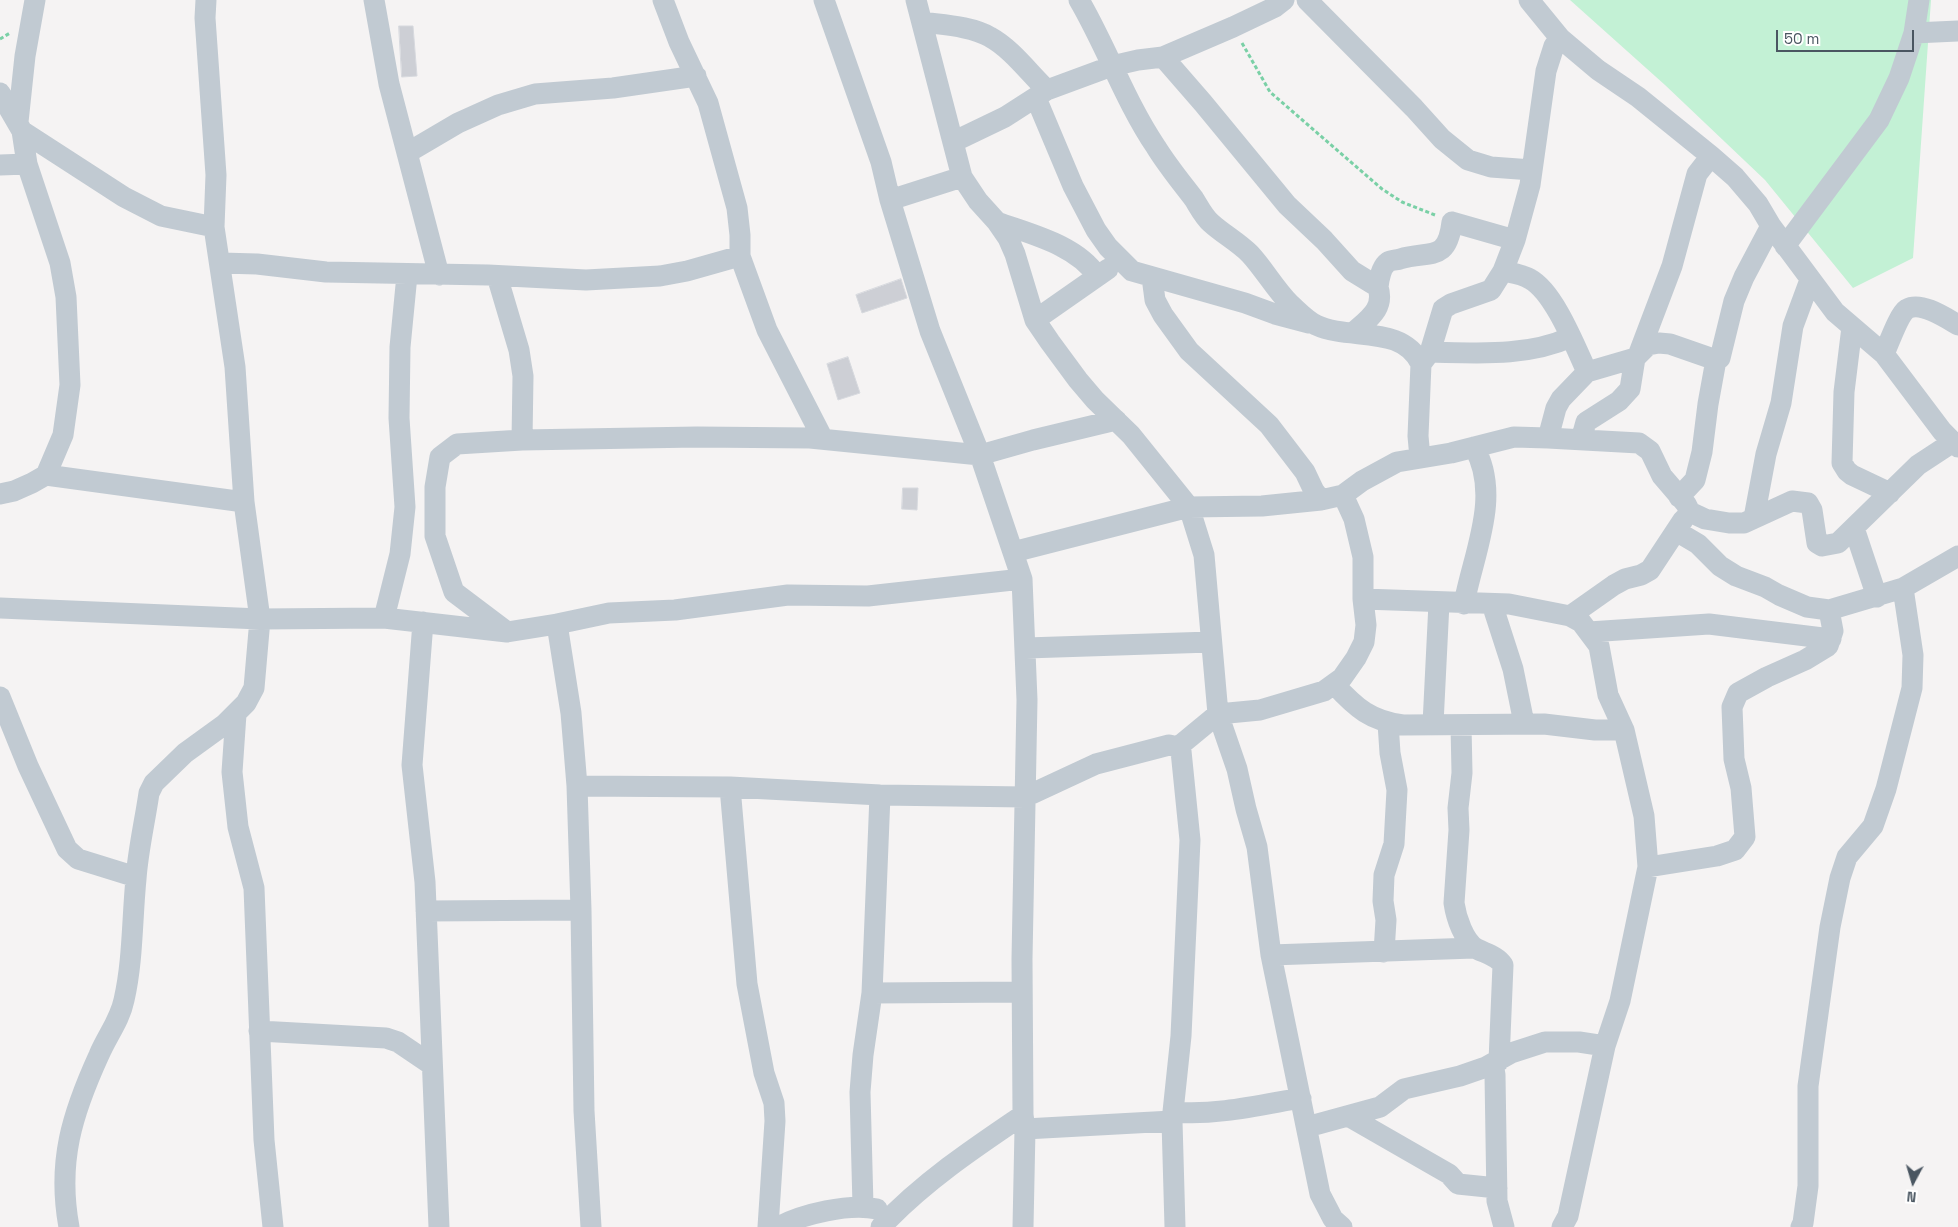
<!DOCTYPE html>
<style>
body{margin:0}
#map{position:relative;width:1958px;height:1227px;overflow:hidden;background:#f5f3f3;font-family:"Space Grotesk",sans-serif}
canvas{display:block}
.north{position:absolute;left:1888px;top:1157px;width:50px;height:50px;-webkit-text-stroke:4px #fff;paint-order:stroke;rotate:186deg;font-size:14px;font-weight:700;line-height:20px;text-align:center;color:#4a5661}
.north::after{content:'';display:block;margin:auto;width:18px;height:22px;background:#4a5661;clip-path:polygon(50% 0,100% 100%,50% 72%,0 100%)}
.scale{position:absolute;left:1776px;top:30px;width:138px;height:22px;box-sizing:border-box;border:2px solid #4a5661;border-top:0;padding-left:6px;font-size:15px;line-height:18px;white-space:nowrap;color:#4a5661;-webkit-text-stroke:4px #fff;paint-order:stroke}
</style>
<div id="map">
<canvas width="1958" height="1227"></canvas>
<div class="north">N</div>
<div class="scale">50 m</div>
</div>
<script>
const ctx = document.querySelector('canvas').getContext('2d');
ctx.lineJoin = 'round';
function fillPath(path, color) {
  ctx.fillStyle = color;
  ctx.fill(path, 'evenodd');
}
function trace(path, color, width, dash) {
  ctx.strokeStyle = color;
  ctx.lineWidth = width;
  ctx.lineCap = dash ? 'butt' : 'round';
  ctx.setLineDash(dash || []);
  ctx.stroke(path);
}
const green = new Path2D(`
 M1570 0H1931L1913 258 1853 288 1765 180 1665 85Z`);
const building = new Path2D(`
 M399 26H413L417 76 402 77Z
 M901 279 907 298 862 313 856 295Z
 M848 357 860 393 838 400 827 364Z
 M903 488H918L917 510 902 509Z`);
const path = new Path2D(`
 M0 39 10 33
 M1242 43 1270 92 1382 189 1402 202 1435 215`);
const minor = new Path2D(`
 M374 0 389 84 439 275
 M663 0 679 42 708 103 737 208 740 235V256L767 330 823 439
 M824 0 881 162 890 200 930 331 980 455 1022 579 1027 700 1022 959 1023 1115 1025 1129 1023 1227
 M916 0 962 177 978 201 997 222 1008 238 1015 254 1035 320 1050 342 1078 380 1095 400 1131 435 1189 507 1204 555 1218 714 1237 769 1246 809 1257 847 1271 955 1320 1194 1333 1219 1342 1227
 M1079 0C1107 48 1125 101 1156 147 1167 165 1181 182 1194 199 1199 207 1204 217 1211 223 1223 234 1238 242 1250 254 1264 269 1275 289 1290 304 1298 311 1306 320 1316 325 1350 341 1402 324 1421 364
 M1307 0 1414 108 1442 139 1468 160 1491 167 1532 170
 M1529 0 1560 38 1598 70 1638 97 1711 156 1735 177 1758 204 1771 226 1835 312 1884 354 1942 431 1958 447
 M922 22C943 25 971 26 990 37 1012 49 1029 73 1047 90
 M1914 33 1958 31
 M1163 57 1203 103 1287 205 1324 240 1352 271 1378 287C1385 309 1368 319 1353 333
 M0 93 22 131 27 164 60 263 66 297 70 385 63 435 46 475 32 483 14 491 0 494
 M1036 98 1073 186 1096 230 1108 247 1132 271 1245 303 1275 314 1309 323
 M18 122 25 56 35 0
 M22 131 124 197 161 216 214 227
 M953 142 1005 117 1047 90 1112 66 1138 60 1163 57 1233 27 1275 7 1284 0
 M407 153 458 123 498 105 535 94 613 88 696 76
 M0 165 27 164
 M890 200 962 177
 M997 222C1030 234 1077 245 1097 276
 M1785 246 1879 120 1899 78 1914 33 1919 0
 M221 263 257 264 326 272 488 275 586 280 660 276 687 271 740 256
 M1503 271C1512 273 1522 274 1530 279 1554 292 1575 346 1587 372
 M497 276 519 350 523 376 522 440 457 444 440 457 435 487V536L454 592 507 632
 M1152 277 1155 300 1163 315 1189 351 1269 425 1305 472 1314 491 1321 500
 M1378 287C1379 279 1381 267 1388 262 1391 260 1397 260 1400 259 1430 250 1447 263 1452 222L1515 240
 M1035 320 1108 269
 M1852 327 1844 392 1842 463 1847 471 1852 475 1890 493
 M1430 352C1478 353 1527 357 1571 337
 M1639 353 1672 266 1697 174 1711 156
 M1884 354C1889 343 1899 314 1907 309 1921 301 1946 318 1958 325
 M1548 438 1639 443 1650 451 1662 476 1686 504 1690 512 1705 519 1729 523H1744L1792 501 1808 503 1812 510 1817 543 1822 546 1838 543 1918 465 1953 442
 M522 440 697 437 810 438 980 455 1033 440 1116 420
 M1581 440 1586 422 1619 401 1630 389 1635 358
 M1420 458 1418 436 1421 364 1430 352 1443 309 1451 304 1491 290 1503 271 1515 240 1530 185 1546 71 1554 46 1560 38
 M46 475 244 502
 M1679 497 1695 480 1702 452 1708 404 1716 360
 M1754 518 1766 454 1781 403 1793 326 1810 280
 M1854 528 1877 597
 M1676 531 1698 544 1720 566 1736 576 1765 587 1779 595 1807 607 1829 610 1903 588 1958 556
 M1013 552 1189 507 1262 506 1321 500 1343 495 1362 481 1397 462 1451 453 1514 437 1548 438 1556 408 1561 399 1587 372 1635 358 1648 345 1659 343 1670 344 1716 360 1720 358 1734 301 1744 277 1771 226
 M1363 599 1509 604 1570 616 1581 622 1599 646 1608 695 1624 730 1644 816 1648 867 1620 1001 1605 1046 1568 1216 1562 1227
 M1464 604C1473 554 1502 496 1474 447
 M1492 604 1513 669 1524 723
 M0 608 260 619 384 618 507 632 557 624 571 713 577 786 581 910 584 1111 591 1227
 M1570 616 1614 585 1625 579 1641 575 1650 570 1683 520
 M384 618 400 554 405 507 399 418 400 347 407 275
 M423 622 412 765 425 882 439 1227
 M557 624 609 613 675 610 788 595 868 596 1022 579
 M1589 632 1709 624 1831 639
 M1026 648 1211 642
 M1335 685C1356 708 1371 721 1403 725L1544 724 1595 730H1624
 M0 697 28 766 67 849 78 859 136 877
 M236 714 232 772 238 827 254 888 264 1140 273 1227
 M1433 724 1439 603
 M1461 725 1462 773 1458 808 1459 830 1454 903C1456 917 1464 942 1477 949 1487 954 1497 956 1503 965L1499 1061
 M577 786 730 787 880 795 1025 797 1096 764 1169 745 1178 747 1218 714 1260 710 1324 691 1342 678 1356 658 1364 642 1366 625 1363 599V557L1354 519 1343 495
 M730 787 747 984 764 1073 774 1103 775 1121 768 1227
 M880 795 872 993 1022 992
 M1648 867 1717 856 1735 850 1745 837 1741 788 1734 759 1732 707 1738 693 1767 677 1805 660 1828 646 1833 631 1829 610
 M426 911 581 910
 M1384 952 1386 920 1383 901 1384 875 1394 844 1397 790 1390 753 1388 723
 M1271 955 1474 948
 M259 1031 386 1038 398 1042 432 1065
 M1493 1063 1495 1075 1497 1201 1504 1227
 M1173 1112C1215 1116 1260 1105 1301 1098
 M1348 1116 1449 1174 1458 1184 1497 1188
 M1307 1127 1380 1107 1404 1089 1460 1076 1486 1067 1511 1053 1545 1042H1579L1605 1046
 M1025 1129 1172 1121
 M863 1206 860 1092 863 1055 872 993
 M69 1227C57 1162 72 1114 99 1055 107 1036 120 1020 124 1000 133 961 132 919 136 879 138 850 145 821 149 793L154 783 185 753 225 724 246 703 254 688 260 619 244 502 235 367 214 227 216 175 205 18 206 0
 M778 1227C803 1214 849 1203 877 1209
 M881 1227C922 1183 974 1148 1023 1115
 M1175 1227 1172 1121 1181 1036 1190 840 1181 751 1178 747
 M1801 1227 1803 1223 1808 1186V1086L1830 927 1840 878 1847 857 1873 826 1886 789 1912 688 1913 655 1903 588`);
fillPath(green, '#c3f1d5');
fillPath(building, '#cdcfd5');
trace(building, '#d7d9de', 1);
trace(path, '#7ad0a6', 3, [4, 2.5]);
trace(minor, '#c1cad2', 21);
</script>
